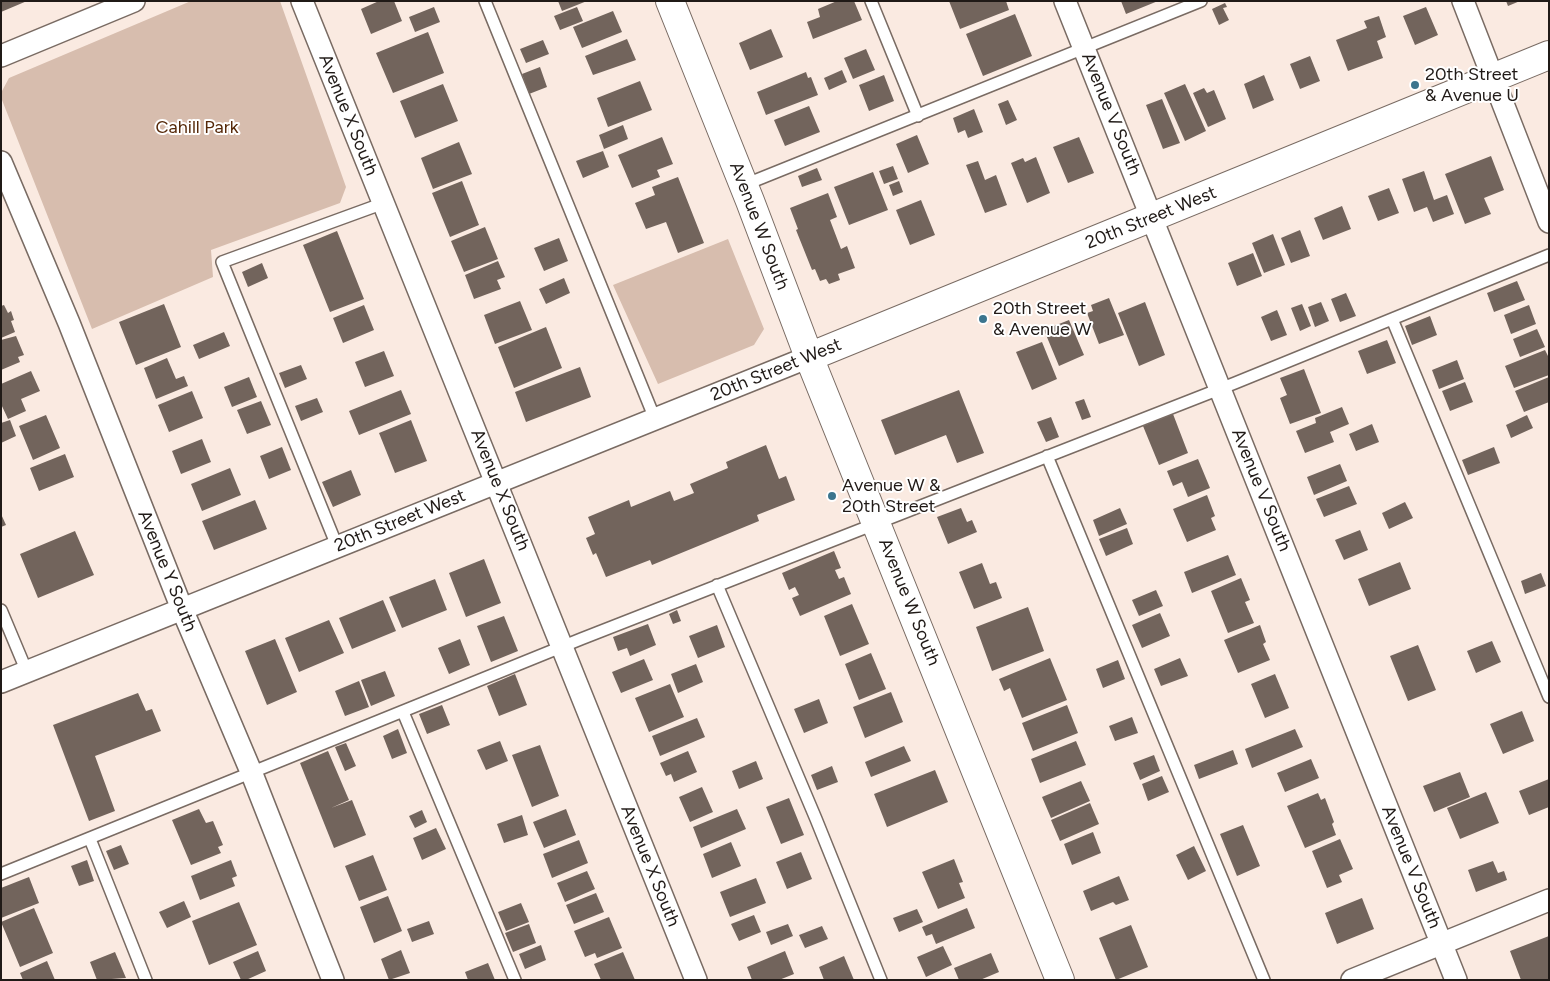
<!DOCTYPE html>
<style>
body{margin:0}
#map{position:relative;width:1550px;height:981px;overflow:hidden;background:#faeae1;font-family:Figtree,sans-serif}
canvas{display:block}
.frame{position:absolute;inset:0;border:2px solid #201a17;pointer-events:none}
</style>
<div id="map">
<canvas width="1550" height="981"></canvas>
<div class="frame"></div>
</div>
<script>
const ctx = document.querySelector('canvas').getContext('2d');
ctx.lineJoin = 'round';
function fillPath(path, color) {
  ctx.fillStyle = color;
  ctx.fill(path, 'evenodd');
}
function trace(path, color, width, dash) {
  ctx.strokeStyle = color;
  ctx.lineWidth = width;
  ctx.lineCap = dash ? 'butt' : 'round';
  ctx.setLineDash(dash || []);
  ctx.stroke(path);
}
function drawText(font, color, halo, rows, align = 'center') {
  ctx.font = font + ' Figtree,sans-serif';
  ctx.lineWidth = 4;
  ctx.setLineDash([]);
  ctx.textBaseline = 'middle';
  ctx.strokeStyle = halo;
  ctx.fillStyle = color;
  for (const [text, x, y, turn = 0] of rows) {
    ctx.save();
    ctx.translate(x, y);
    ctx.rotate((+turn || 0) * Math.PI / 180);
    ctx.textAlign = isNaN(turn) ? turn : align;
    if (halo) ctx.strokeText(text, 0, 0);
    ctx.fillText(text, 0, 0);
    ctx.restore();
  }
}
const green = new Path2D(`
 M191 1H280L346 187 340 203 211 250 213 277 92 329 2 100V91L9 78Z
 M728 239 764 329 754 345 658 384 613 285Z`);
const building = new Path2D(`
 M1 1H27L1 12Z
 M379 1H394L402 21 371 34 361 9Z
 M558 1H587L562 11Z
 M837 1H854L862 20 813 39 807 22 820 17 818 9Z
 M949 1H1006L1009 10 960 29Z
 M1121 1H1158L1126 14Z
 M1506 1H1520L1508 6Z
 M1225 3 1227 7 1223 8 1229 20 1219 25 1212 9Z
 M434 7 440 22 415 32 409 17Z
 M577 7 583 21 560 30 554 16Z
 M1426 7 1438 35 1415 45 1403 16Z
 M613 11 622 32 582 48 573 27Z
 M1015 14 1032 56 983 76 966 34Z
 M1379 16 1386 37 1377 41 1383 58 1348 71 1336 40 1367 28 1364 21Z
 M771 29 783 57 750 70 739 43Z
 M428 32 444 73 393 93 376 53Z
 M627 39 636 60 593 75 585 56Z
 M543 40 549 54 526 63 520 49Z
 M866 49 875 70 853 79 844 58Z
 M1310 56 1320 81 1300 89 1290 64Z
 M540 67 547 87 529 94 522 74Z
 M842 70 847 82 829 90 824 78Z
 M806 72 808 78 811 77 818 95 766 115 757 92Z
 M884 75 894 101 869 111 859 85Z
 M1264 75 1274 100 1253 109 1244 84Z
 M640 81 652 110 608 127 597 98Z
 M443 84 458 121 415 138 400 101Z
 M1185 84 1206 131 1185 141 1164 93Z
 M1204 88 1207 93 1214 90 1226 119 1208 127 1193 93Z
 M1162 99 1180 143 1163 149 1146 105Z
 M1008 100 1017 120 1006 125 998 104Z
 M809 106 820 132 785 146 774 120Z
 M974 109 983 132 968 138 965 130 958 133 953 118Z
 M623 125 628 139 604 149 599 135Z
 M917 135 929 164 908 173 896 144Z
 M662 137 673 164 657 170 660 177 632 188 618 155Z
 M1079 137 1094 173 1068 183 1053 147Z
 M459 142 472 174 433 189 421 158Z
 M603 151 609 167 583 178 576 161Z
 M1491 156 1504 190 1484 198 1491 214 1465 224 1445 174Z
 M1036 157 1050 193 1027 203 1011 163 1023 158 1025 162Z
 M978 161 985 180 996 175 1007 205 985 213 966 165Z
 M893 166 898 179 884 184 879 171Z
 M817 168 822 180 802 187 798 176Z
 M1424 171 1434 200 1447 195 1454 214 1433 222 1427 207 1414 212 1402 179Z
 M873 172 888 210 849 225 834 187Z
 M678 177 704 243 678 253 666 222 646 229 635 203 655 195 652 187Z
 M462 181 479 225 450 237 432 193Z
 M899 181 903 192 893 196 889 185Z
 M1389 188 1399 213 1378 221 1368 196Z
 M828 193 837 217 830 220 841 249 847 246 855 268 838 274 840 280 829 284 826 279 820 281 815 269 812 270 796 230 798 229 790 208Z
 M921 200 935 235 910 245 896 210Z
 M1342 206 1351 229 1323 240 1314 218Z
 M485 227 498 259 464 272 451 241Z
 M1300 230 1310 256 1291 263 1281 238Z
 M337 231 364 299 330 312 303 245Z
 M1273 234 1285 265 1264 273 1252 243Z
 M559 238 568 261 544 271 534 248Z
 M1253 253 1262 276 1237 286 1228 263Z
 M498 261 505 277 497 280 501 289 474 299 465 275Z
 M262 263 268 278 248 287 242 272Z
 M564 278 570 293 546 304 539 289Z
 M1517 281 1525 300 1494 312 1487 293Z
 M1346 293 1356 316 1340 322 1331 299Z
 M1109 298 1124 335 1099 344 1087 313 1093 311 1091 305Z
 M520 301 532 330 495 344 484 315Z
 M1145 302 1165 355 1139 366 1118 313Z
 M1321 302 1329 321 1315 327 1308 307Z
 M164 304 181 347 136 365 119 322Z
 M1302 304 1311 326 1300 331 1291 308Z
 M4 305 8 313 11 311 14 320 11 321 15 332 1 338V306Z
 M364 305 374 330 343 343 333 318Z
 M1529 305 1536 324 1511 334 1504 315Z
 M1277 310 1287 335 1271 341 1261 317Z
 M1430 316 1437 335 1412 345 1405 326Z
 M1069 320 1084 355 1059 366 1044 330Z
 M546 327 562 368 514 388 498 347Z
 M1537 329 1545 347 1520 357 1513 339Z
 M224 332 230 346 199 359 193 345Z
 M16 336 24 355 18 357 20 362 1 370V340Z
 M1387 340 1396 363 1367 374 1358 351Z
 M1042 342 1057 379 1032 390 1016 352Z
 M1545 350 1549 358V375L1514 388 1505 366Z
 M384 351 394 376 365 387 355 362Z
 M167 358 176 379 184 376 188 386 156 399 144 368Z
 M1457 360 1464 379 1439 389 1432 370Z
 M301 365 307 379 285 388 279 373Z
 M580 367 591 397 526 422 515 392Z
 M1304 369 1321 413 1290 424 1280 398 1287 395 1280 378Z
 M31 371 40 391 21 399 26 411 8 419 1 404V384Z
 M249 377 257 397 232 407 224 387Z
 M1549 377V402L1524 412 1515 391Z
 M1465 382 1473 402 1450 411 1442 391Z
 M401 390 411 414 359 435 349 411Z
 M959 390 984 453 957 463 946 435 895 455 881 420Z
 M192 391 203 418 169 432 158 405Z
 M317 398 323 412 301 421 295 406Z
 M1084 399 1091 417 1082 420 1075 402Z
 M261 401 271 425 247 434 237 410Z
 M1342 407 1349 424 1330 432 1334 442 1305 453 1296 431 1316 423 1315 418Z
 M1173 414 1188 453 1159 465 1143 426Z
 M46 415 60 448 33 460 19 426Z
 M1527 415 1533 428 1511 438 1506 425Z
 M1051 417 1059 437 1046 442 1037 422Z
 M10 420 16 436 1 443V423Z
 M411 420 427 461 395 473 379 433Z
 M1372 424 1379 442 1356 451 1349 434Z
 M202 439 211 462 181 474 172 451Z
 M766 445 779 479 786 476 795 500 757 515 759 521 652 565 650 560 606 577 596 553 593 555 586 538 595 534 588 517 629 500 631 507 670 491 674 501 694 493 690 484 728 468 726 462Z
 M282 447 291 470 269 479 260 456Z
 M1494 447 1500 463 1468 475 1462 460Z
 M65 454 74 477 39 491 30 468Z
 M1198 459 1210 488 1188 497 1182 482 1173 486 1167 471Z
 M1340 464 1347 481 1314 495 1307 477Z
 M230 468 241 495 202 511 191 484Z
 M351 470 361 495 333 507 322 482Z
 M1349 486 1357 504 1324 517 1316 499Z
 M1207 495 1215 516 1211 518 1216 530 1187 542 1173 509Z
 M255 500 267 529 214 550 202 521Z
 M1405 502 1413 518 1389 529 1382 513Z
 M961 508 967 522 972 520 977 532 948 544 937 517Z
 M1120 508 1127 524 1099 536 1093 520Z
 M1 514 6 525 1 527Z
 M1127 528 1133 544 1106 556 1099 539Z
 M1360 530 1368 550 1344 560 1335 540Z
 M75 531 94 575 38 598 20 554Z
 M834 551 841 568 835 570 839 579 844 577 851 594 800 616 792 598 799 595 795 587 789 590 782 573Z
 M1228 555 1236 575 1192 593 1184 572Z
 M484 559 501 603 466 617 449 573Z
 M1400 562 1411 589 1369 606 1358 579Z
 M982 563 990 584 996 582 1002 598 974 609 959 572Z
 M1541 573 1546 586 1525 594 1521 581Z
 M1241 578 1250 600 1245 602 1254 623 1228 633 1211 591Z
 M435 579 447 610 402 628 389 597Z
 M1156 590 1163 606 1139 616 1132 600Z
 M383 600 396 631 352 649 339 618Z
 M852 604 869 644 840 656 824 616Z
 M1028 607 1044 651 992 671 976 627Z
 M677 610 681 621 673 624 669 614Z
 M1160 613 1170 636 1142 648 1132 625Z
 M504 616 518 651 491 662 477 626Z
 M329 620 344 653 299 672 285 638Z
 M648 624 656 645 630 656 627 648 618 651 613 637Z
 M717 625 725 647 698 658 689 636Z
 M1260 625 1266 642 1263 644 1270 660 1238 673 1224 640Z
 M275 639 297 692 267 705 245 651Z
 M460 639 470 665 449 674 438 648Z
 M1492 641 1501 662 1476 673 1467 651Z
 M1418 645 1436 690 1408 701 1390 656Z
 M871 653 886 689 859 700 845 664Z
 M1050 658 1067 700 1022 718 1010 688 1004 691 999 679Z
 M1180 658 1188 676 1161 686 1154 669Z
 M644 659 653 680 621 693 612 672Z
 M1118 660 1125 679 1103 688 1096 669Z
 M696 664 703 682 678 693 671 674Z
 M385 671 395 696 371 706 361 680Z
 M515 674 527 705 499 716 487 686Z
 M1275 674 1289 708 1265 718 1251 684Z
 M359 681 369 707 345 716 335 691Z
 M670 684 684 717 649 732 635 698Z
 M891 692 903 722 865 738 853 707Z
 M138 693 146 711 152 709 161 731 95 756 115 811 89 821 53 725Z
 M819 699 828 723 804 733 794 709Z
 M442 705 450 725 427 734 419 714Z
 M1067 705 1078 733 1033 751 1022 723Z
 M1522 711 1534 741 1503 754 1490 724Z
 M1132 717 1138 733 1115 741 1109 726Z
 M697 718 705 737 660 756 652 736Z
 M398 729 407 753 392 759 383 736Z
 M1295 729 1303 747 1252 768 1245 749Z
 M500 741 508 761 486 770 477 750Z
 M1076 741 1086 765 1040 783 1031 759Z
 M346 743 356 766 345 771 335 747Z
 M540 745 559 796 532 807 512 755Z
 M904 746 911 761 871 777 865 762Z
 M1233 750 1238 764 1199 779 1194 765Z
 M328 751 349 800 331 808 352 800 366 835 334 848 300 763Z
 M688 751 697 772 674 782 671 774 666 776 660 763Z
 M1154 755 1160 771 1140 780 1133 763Z
 M1311 759 1319 778 1285 792 1277 773Z
 M756 761 763 779 739 789 732 771Z
 M832 766 838 782 817 790 811 775Z
 M935 770 948 802 887 827 874 794Z
 M1460 772 1470 797 1434 812 1423 786Z
 M1162 776 1169 792 1148 801 1142 784Z
 M1549 779V807L1529 815 1519 791Z
 M1081 781 1090 801 1051 818 1042 797Z
 M702 787 713 812 690 822 679 797Z
 M1486 792 1499 823 1460 839 1447 808Z
 M1318 793 1321 800 1325 798 1334 822 1332 824 1336 835 1305 848 1287 806Z
 M789 798 804 835 781 844 766 807Z
 M1090 803 1099 824 1060 841 1051 820Z
 M199 809 206 823 213 821 223 845 218 847 221 853 191 865 172 820Z
 M566 809 576 835 544 848 533 822Z
 M737 809 746 829 701 848 693 827Z
 M422 810 427 822 415 828 409 816Z
 M522 815 528 835 504 843 497 824Z
 M1243 825 1260 866 1237 876 1220 834Z
 M436 828 446 849 422 860 413 838Z
 M1093 832 1101 853 1072 865 1064 844Z
 M1340 839 1353 869 1339 875 1342 882 1327 888 1312 851Z
 M579 840 588 863 552 878 543 854Z
 M731 842 741 866 712 878 703 854Z
 M121 845 129 864 114 870 106 851Z
 M1194 846 1206 871 1188 880 1176 855Z
 M801 852 812 879 787 889 776 862Z
 M373 855 387 890 359 901 345 866Z
 M954 859 963 882 959 883 965 898 938 909 922 872Z
 M87 860 94 881 79 886 71 866Z
 M231 860 237 876 232 878 235 886 200 900 191 876Z
 M1493 861 1498 873 1504 871 1507 880 1476 892 1468 870Z
 M587 871 595 889 565 902 557 883Z
 M1119 876 1129 900 1116 905 1113 902 1091 911 1083 891Z
 M29 877 39 903 1 918V888Z
 M756 878 766 903 730 917 720 892Z
 M596 893 604 912 574 924 566 905Z
 M388 896 402 931 374 943 360 907Z
 M1362 898 1374 929 1337 944 1325 913Z
 M184 901 191 917 167 928 159 912Z
 M239 902 257 945 209 965 192 921Z
 M521 903 529 922 506 931 498 912Z
 M34 908 53 953 20 967 1 922Z
 M967 908 975 928 936 944 932 934 926 936 922 927Z
 M917 909 923 922 899 932 893 918Z
 M754 915 761 932 739 941 731 924Z
 M609 917 622 948 597 958 595 953 585 957 574 931Z
 M429 921 434 934 412 942 407 929Z
 M529 924 536 943 513 952 505 933Z
 M788 924 793 936 771 945 766 932Z
 M1131 925 1148 967 1116 980 1099 938Z
 M822 926 828 939 805 948 799 935Z
 M1549 936V980H1521L1510 951Z
 M541 945 546 960 525 969 519 954Z
 M943 946 952 965 926 977 917 957Z
 M401 950 410 973 389 980 381 959Z
 M258 951 266 971 246 980H241L233 962Z
 M785 951 794 974 779 980H752L747 967Z
 M115 952 126 978 97 980 90 962Z
 M623 952 635 980H601L594 964Z
 M991 953 999 972 980 980H959L954 968Z
 M844 956 854 980H824L819 967Z
 M47 961 55 980H23L20 973Z
 M488 963 495 980H468L465 972Z`);
const lane = new Path2D(`
 M485 1 655 419
 M871 1 918 116
 M744 185 1201 1
 M1392 319 1549 697
 M1047 456 1264 980
 M337 546 222 262 384 203
 M717 585 816 819 881 980
 M1 610 27 672
 M403 712 515 980
 M90 839 146 980
 M1 874 581 639 1235 383 1549 255`);
const street = new Path2D(`
 M302 1 696 980
 M1065 1 1456 980
 M1463 1 1549 222
 M1 56 134 1
 M1 162 69 323 182 609 252 774 333 980
 M1 682 809 357
 M1352 980 1549 900`);
const secondary = new Path2D(`
 M670 1 750 201 809 357 1060 980
 M809 357 1549 55`);
const markers = [
 [1415,85,5,"#3b758e"],
 [983,319,5,"#3b758e"],
 [832,496,5,"#3b758e"]
];
const poiNames = [
 ["20th Street",1425,75],
 ["& Avenue U",1425,96],
 ["20th Street",993,309],
 ["& Avenue W",993,330],
 ["Avenue W &",842,486],
 ["20th Street",842,507]
];
const streetNames = [
 ["Avenue V South",1111,114,68],
 ["Avenue X South",348,115,68],
 ["20th Street West",1151,218,-22],
 ["Avenue W South",759,226,69],
 ["20th Street West",776,370,-22],
 ["Avenue X South",500,490,68],
 ["Avenue V South",1261,490,68],
 ["20th Street West",400,521,-22],
 ["Avenue Y South",167,571,68],
 ["Avenue W South",909,602,68],
 ["Avenue X South",650,866,68],
 ["Avenue V South",1411,867,68]
];
const parkNames = [
 ["Cahill Park",197,128]
];
fillPath(green, '#d7bdae');
fillPath(building, '#72645c');
trace(lane, '#796b63', 14);
trace(street, '#796b63', 24);
trace(secondary, '#796b63', 30);
trace(lane, '#fff', 11);
trace(street, '#fff', 21);
trace(secondary, '#fff', 28);
for (const [x, y, r, color] of markers) {
  const dot = new Path2D();
  dot.arc(x, y, r, 0, 2 * Math.PI);
  ctx.fillStyle = color;
  ctx.fill(dot);
  trace(dot, '#fff', 2);
}
drawText('18px', '#201a17', '#fff', poiNames, 'left');
drawText('18px', '#201a17', '#fff', streetNames);
drawText('18px', '#552808', '#fff', parkNames);
</script>
